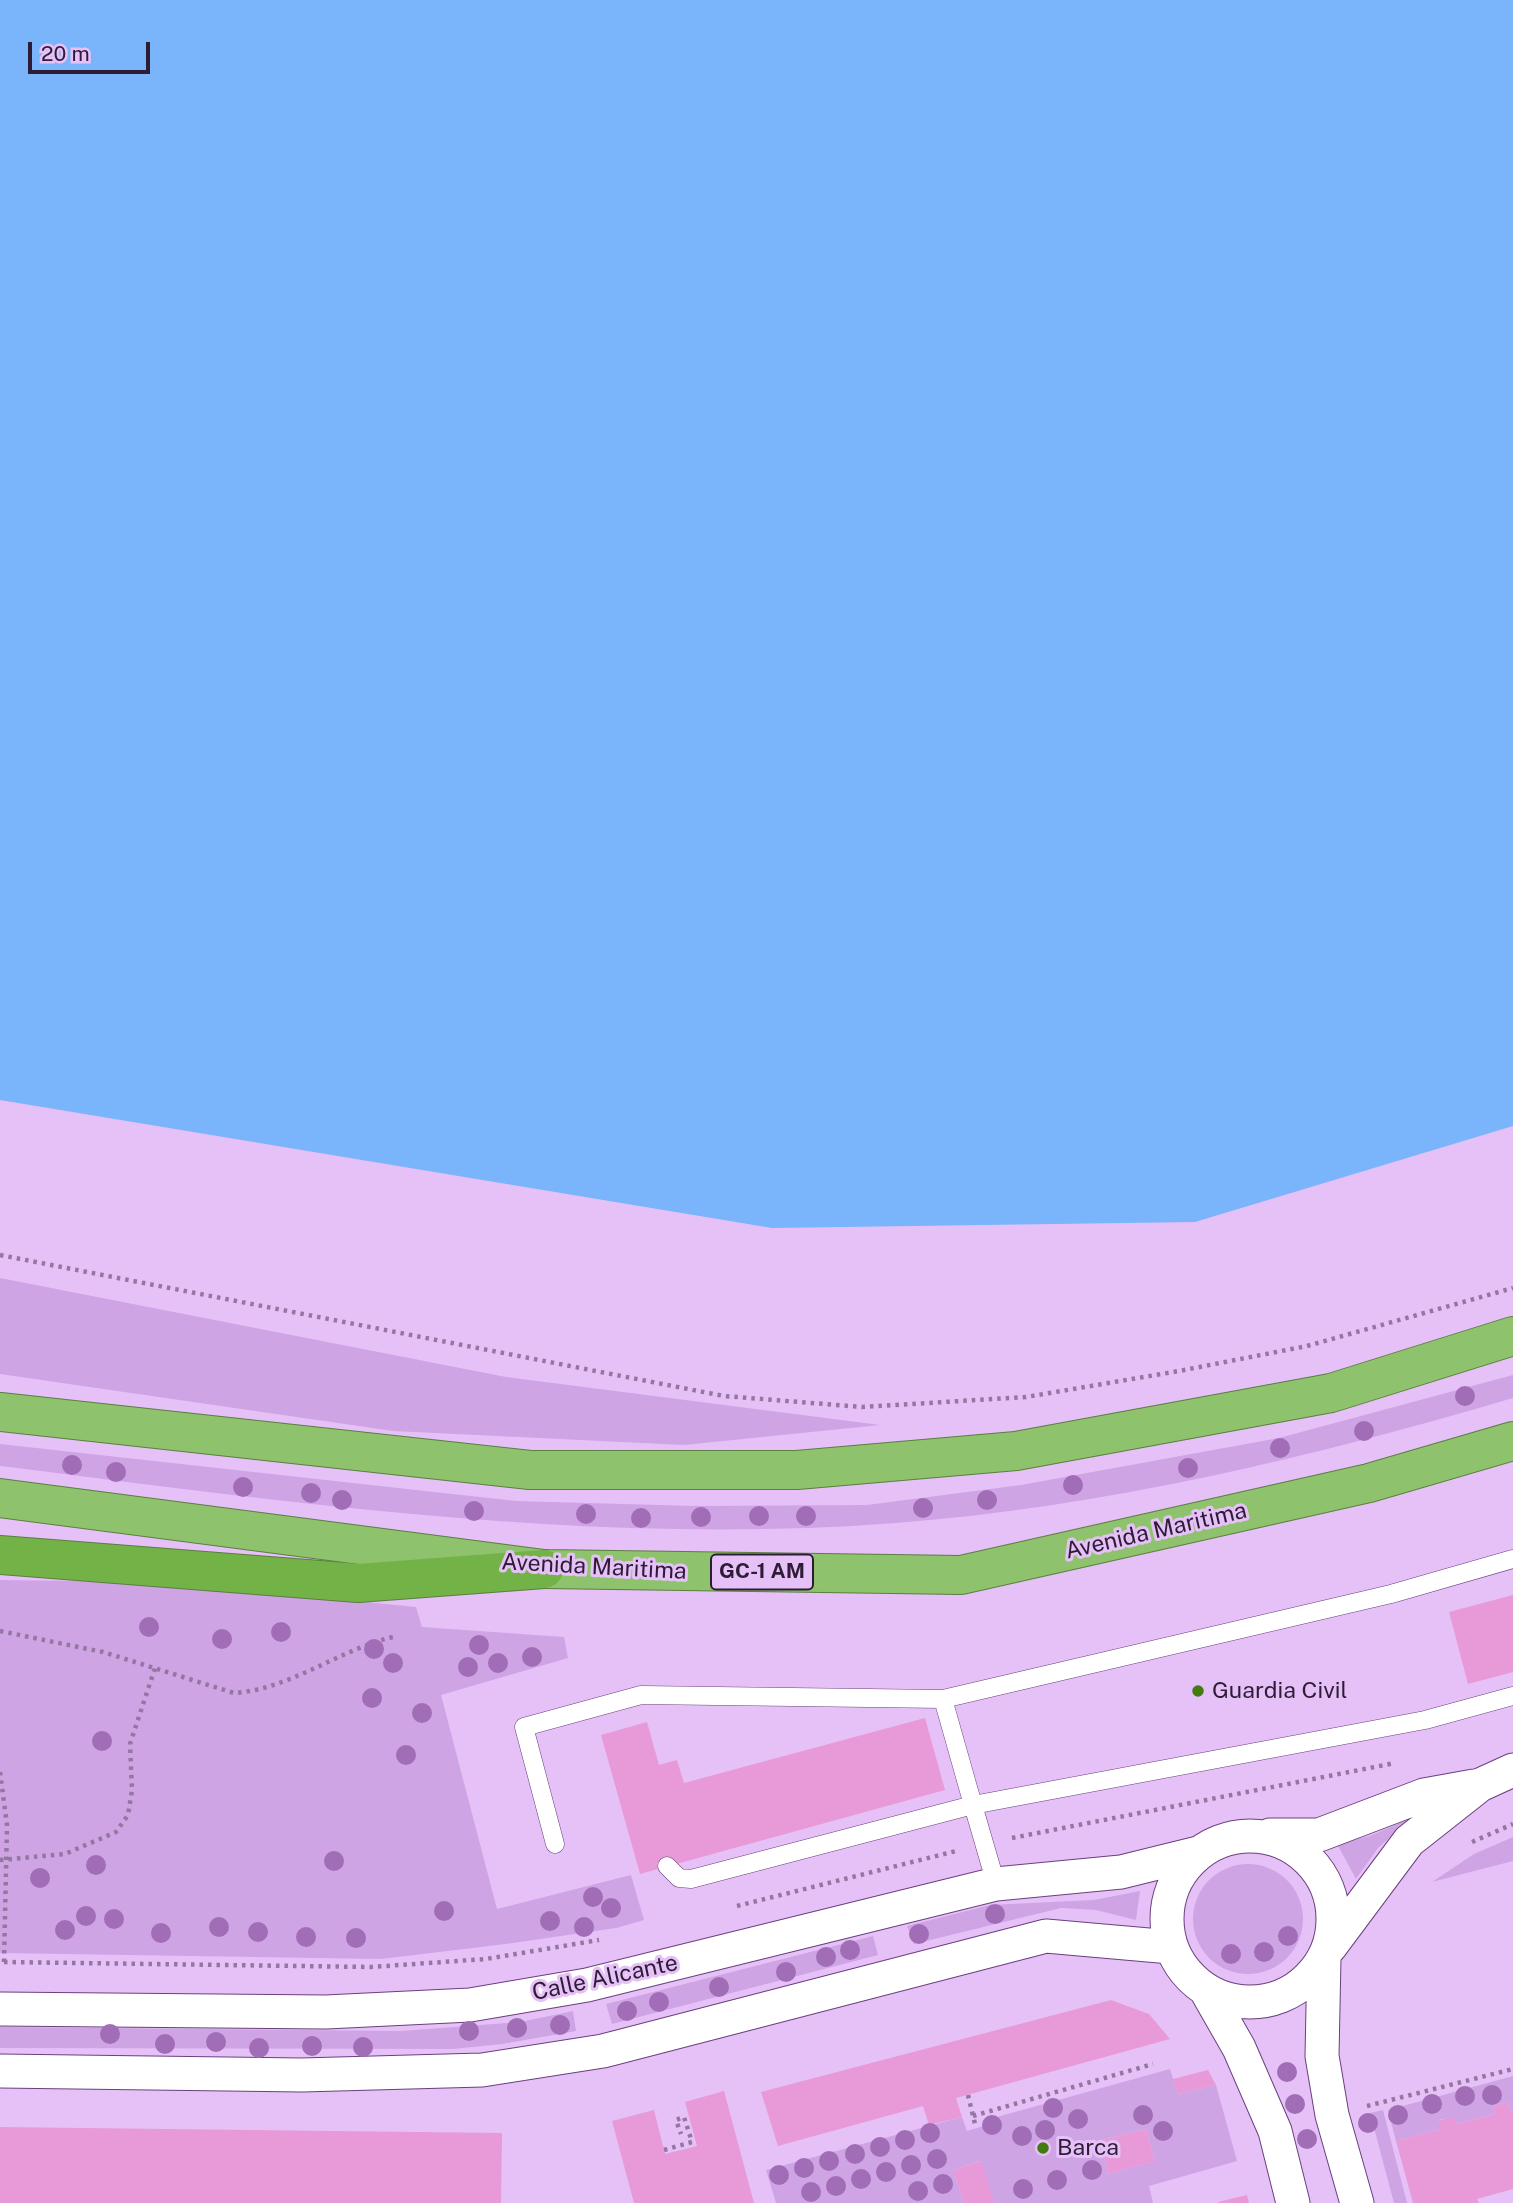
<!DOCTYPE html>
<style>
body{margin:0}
#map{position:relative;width:1513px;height:2203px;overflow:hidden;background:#e6c1f8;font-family:"Public Sans",sans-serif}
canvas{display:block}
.scale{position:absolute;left:28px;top:42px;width:122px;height:32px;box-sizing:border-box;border:4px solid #2e1c36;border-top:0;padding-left:9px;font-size:21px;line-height:24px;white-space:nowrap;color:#2e1c36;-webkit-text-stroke:5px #e6c1f8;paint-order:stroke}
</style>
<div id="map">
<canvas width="1513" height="2203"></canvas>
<div class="scale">20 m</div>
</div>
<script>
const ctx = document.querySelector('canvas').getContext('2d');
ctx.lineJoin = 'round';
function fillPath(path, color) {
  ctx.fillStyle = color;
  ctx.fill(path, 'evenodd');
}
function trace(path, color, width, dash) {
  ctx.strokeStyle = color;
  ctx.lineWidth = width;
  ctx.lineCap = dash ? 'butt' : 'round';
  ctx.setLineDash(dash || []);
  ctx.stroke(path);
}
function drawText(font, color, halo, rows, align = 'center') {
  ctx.font = font + ' "Public Sans",sans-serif';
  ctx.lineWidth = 6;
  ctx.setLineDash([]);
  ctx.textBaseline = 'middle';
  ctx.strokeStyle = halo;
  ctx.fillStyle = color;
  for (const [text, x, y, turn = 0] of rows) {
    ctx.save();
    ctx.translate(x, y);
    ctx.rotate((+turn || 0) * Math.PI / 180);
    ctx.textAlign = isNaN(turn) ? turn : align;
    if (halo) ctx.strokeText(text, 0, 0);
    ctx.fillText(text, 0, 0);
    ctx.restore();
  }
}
const green = new Path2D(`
 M0 1278 506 1377 880 1425 684 1445 393 1431 0 1374Z
 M1513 1375V1398C1313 1457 1105 1507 896 1523 597 1546 296 1503 0 1466V1444L516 1501 695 1506 867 1505 1021 1485 1279 1438Z
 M0 1580 162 1582 416 1607 422 1627 564 1637 568 1658 441 1695 497 1909 631 1875 644 1920 616 1928 506 1944 381 1959 0 1953Z
 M1413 1817 1378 1848 1356 1879 1337 1844 1370 1836Z
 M1513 1837V1861L1432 1882 1474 1854Z
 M1193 1919a55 55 0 1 1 110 0a55 55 0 1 1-110 0Z
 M1140 1891 1136 1920 1096 1910 1061 1908 914 1944 907 1926 990 1905 1094 1900Z
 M873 1936 878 1955 612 2024 606 2004Z
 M573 2011 576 2031 502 2044 453 2049 0 2048V2027L401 2031 520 2022Z
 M1170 2069 1178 2094 1216 2085 1237 2161 1149 2186 1153 2203H994L980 2161 953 2170 964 2203H776L766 2170 962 2117 967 2131 987 2125 986 2120ZM1146 2129 1155 2161 1109 2174 1099 2141Z
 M1513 2076V2110L1510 2111 1508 2102 1493 2106 1495 2114 1456 2124 1454 2117 1439 2120 1441 2129 1396 2141 1388 2110Z
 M1383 2110 1407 2203H1394L1370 2113Z`);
const water = new Path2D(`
 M0 0H1513V1126L1195 1222 772 1228 0 1100Z`);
const building = new Path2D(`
 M1513 1595V1672L1468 1684 1449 1612Z
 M925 1718 945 1790 640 1874 601 1735 647 1722 659 1765 677 1760 684 1783Z
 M1111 2000 1149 2014 1170 2039 956 2098 962 2117 929 2125 923 2106 778 2146 761 2092Z
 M1208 2070 1216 2085 1178 2094 1173 2079Z
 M724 2091 754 2203H634L612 2121 654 2110 665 2154 697 2146 685 2102Z
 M1508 2102 1510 2111 1513 2110V2189L1477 2199 1479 2203H1413L1396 2141 1441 2129 1438 2121 1454 2116 1456 2124 1495 2114 1493 2106Z
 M0 2127 502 2133 501 2203H0Z
 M1146 2129 1155 2161 1109 2174 1099 2141Z
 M981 2161 994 2203H964L953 2170Z
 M1247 2195 1249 2203H1218V2202Z`);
const path = new Path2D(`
 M0 1255 724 1396 862 1407 1026 1397 1179 1371 1307 1346 1513 1288
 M0 1631 103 1652 234 1693C291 1689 338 1650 393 1637
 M0 1772 7 1825 4 1962H0
 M1012 1838 1395 1763
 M1472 1842 1513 1824
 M0 1860 65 1854 116 1832 128 1815 132 1790 130 1744 155 1668
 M737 1906 956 1851
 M4 1962 371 1967 486 1959 599 1940
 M968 2095 976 2128
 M1367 2106 1513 2069
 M973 2116 1153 2064
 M664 2150 692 2142 684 2117 676 2120 681 2134`);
const service = new Path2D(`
 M943 1699 1391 1594 1513 1559
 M555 1844 524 1727 641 1695 943 1699 973 1805 1425 1720 1513 1696
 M667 1866 679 1878 691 1879 973 1805 996 1884`);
const minor = new Path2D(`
 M1270 1835H1319L1424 1795 1474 1786
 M1167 1919a83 83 0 1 1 166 0a83 83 0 1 1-166 0Z
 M1330 1947 1409 1841 1480 1785 1513 1770
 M1324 1958 1322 2056 1332 2115 1357 2203
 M1207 1992 1239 2048 1275 2131 1293 2203
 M0 2009 326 2012 470 2005 587 1985 996 1884 1121 1872 1198 1853
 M0 2071 302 2075 482 2070 603 2051 1046 1936 1171 1947`);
const trunk = new Path2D(`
 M0 1412 530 1470H797L1016 1451 1331 1393 1513 1336
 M0 1498 544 1569 961 1575 1369 1483 1513 1441`);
const motorway = new Path2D(`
 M0 1555 358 1583 544 1569`);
const trees = [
 [1465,1396],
 [1364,1431],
 [1280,1448],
 [72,1465],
 [1188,1468],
 [116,1472],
 [1073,1485],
 [243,1487],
 [311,1493],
 [342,1500],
 [987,1500],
 [923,1508],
 [474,1511],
 [586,1514],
 [759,1516],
 [806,1516],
 [701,1517],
 [641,1518],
 [149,1627],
 [281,1632],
 [222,1639],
 [479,1645],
 [374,1649],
 [532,1657],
 [393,1663],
 [498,1663],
 [468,1667],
 [372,1698],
 [422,1713],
 [102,1741],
 [406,1755],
 [334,1861],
 [96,1865],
 [40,1878],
 [593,1897],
 [611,1908],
 [444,1911],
 [995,1914],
 [86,1916],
 [114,1919],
 [550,1921],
 [219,1927],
 [584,1927],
 [65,1930],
 [258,1932],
 [161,1933],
 [919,1934],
 [1288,1936],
 [306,1937],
 [356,1938],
 [850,1950],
 [1264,1952],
 [1231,1954],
 [826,1957],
 [786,1972],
 [719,1987],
 [659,2002],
 [627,2011],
 [560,2025],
 [517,2028],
 [469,2031],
 [110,2034],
 [216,2042],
 [165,2044],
 [312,2046],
 [363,2047],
 [259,2048],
 [1287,2072],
 [1492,2095],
 [1465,2096],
 [1295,2104],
 [1432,2104],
 [1053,2108],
 [1143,2115],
 [1398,2115],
 [1078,2119],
 [1368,2123],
 [992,2125],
 [1045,2130],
 [1163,2131],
 [930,2133],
 [1022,2136],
 [1307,2139],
 [905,2140],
 [880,2147],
 [855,2154],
 [937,2159],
 [829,2161],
 [911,2165],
 [804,2168],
 [1092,2170],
 [886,2172],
 [779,2175],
 [861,2179],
 [1057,2180],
 [943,2184],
 [836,2186],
 [1023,2189],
 [918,2191],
 [811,2192]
];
const markers = [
 [1198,1691,7,"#437b10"],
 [1043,2148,7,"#437b10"]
];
const shields = [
 [762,1572,102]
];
const shieldNames = [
 ["GC-1 AM",762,1572]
];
const streetNames = [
 ["Avenida Maritima",1156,1531,-13],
 ["Avenida Maritima",594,1567,3],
 ["Calle Alicante",605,1978,-12]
];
const poiNames = [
 ["Guardia Civil",1212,1691],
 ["Barca",1057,2148]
];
fillPath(green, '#cfa4e4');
fillPath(water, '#7ab4fb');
fillPath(building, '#e79ad7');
trace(service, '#6a407d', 19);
trace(minor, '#6a407d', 35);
trace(trunk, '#5b7e41', 40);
trace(motorway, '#5b7e41', 40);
trace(path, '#9377a0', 4.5, [3.5, 5]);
trace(service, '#fff', 18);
trace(minor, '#fff', 33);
trace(trunk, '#8fc26c', 38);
trace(motorway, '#73b247', 38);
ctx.fillStyle = '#a16db7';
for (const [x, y] of trees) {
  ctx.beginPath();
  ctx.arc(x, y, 10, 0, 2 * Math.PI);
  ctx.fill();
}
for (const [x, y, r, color] of markers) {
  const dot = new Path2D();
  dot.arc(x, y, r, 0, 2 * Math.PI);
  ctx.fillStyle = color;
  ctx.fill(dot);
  trace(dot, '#e6c1f8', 2.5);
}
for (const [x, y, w] of shields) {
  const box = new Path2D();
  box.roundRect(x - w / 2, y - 17.5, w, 35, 5);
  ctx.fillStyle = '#e6c1f8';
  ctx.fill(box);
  trace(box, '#2e1c36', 2);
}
drawText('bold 21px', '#2e1c36', null, shieldNames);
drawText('23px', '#2e1c36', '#e6c1f8', streetNames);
drawText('23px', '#2e1c36', '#e6c1f8', poiNames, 'left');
</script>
